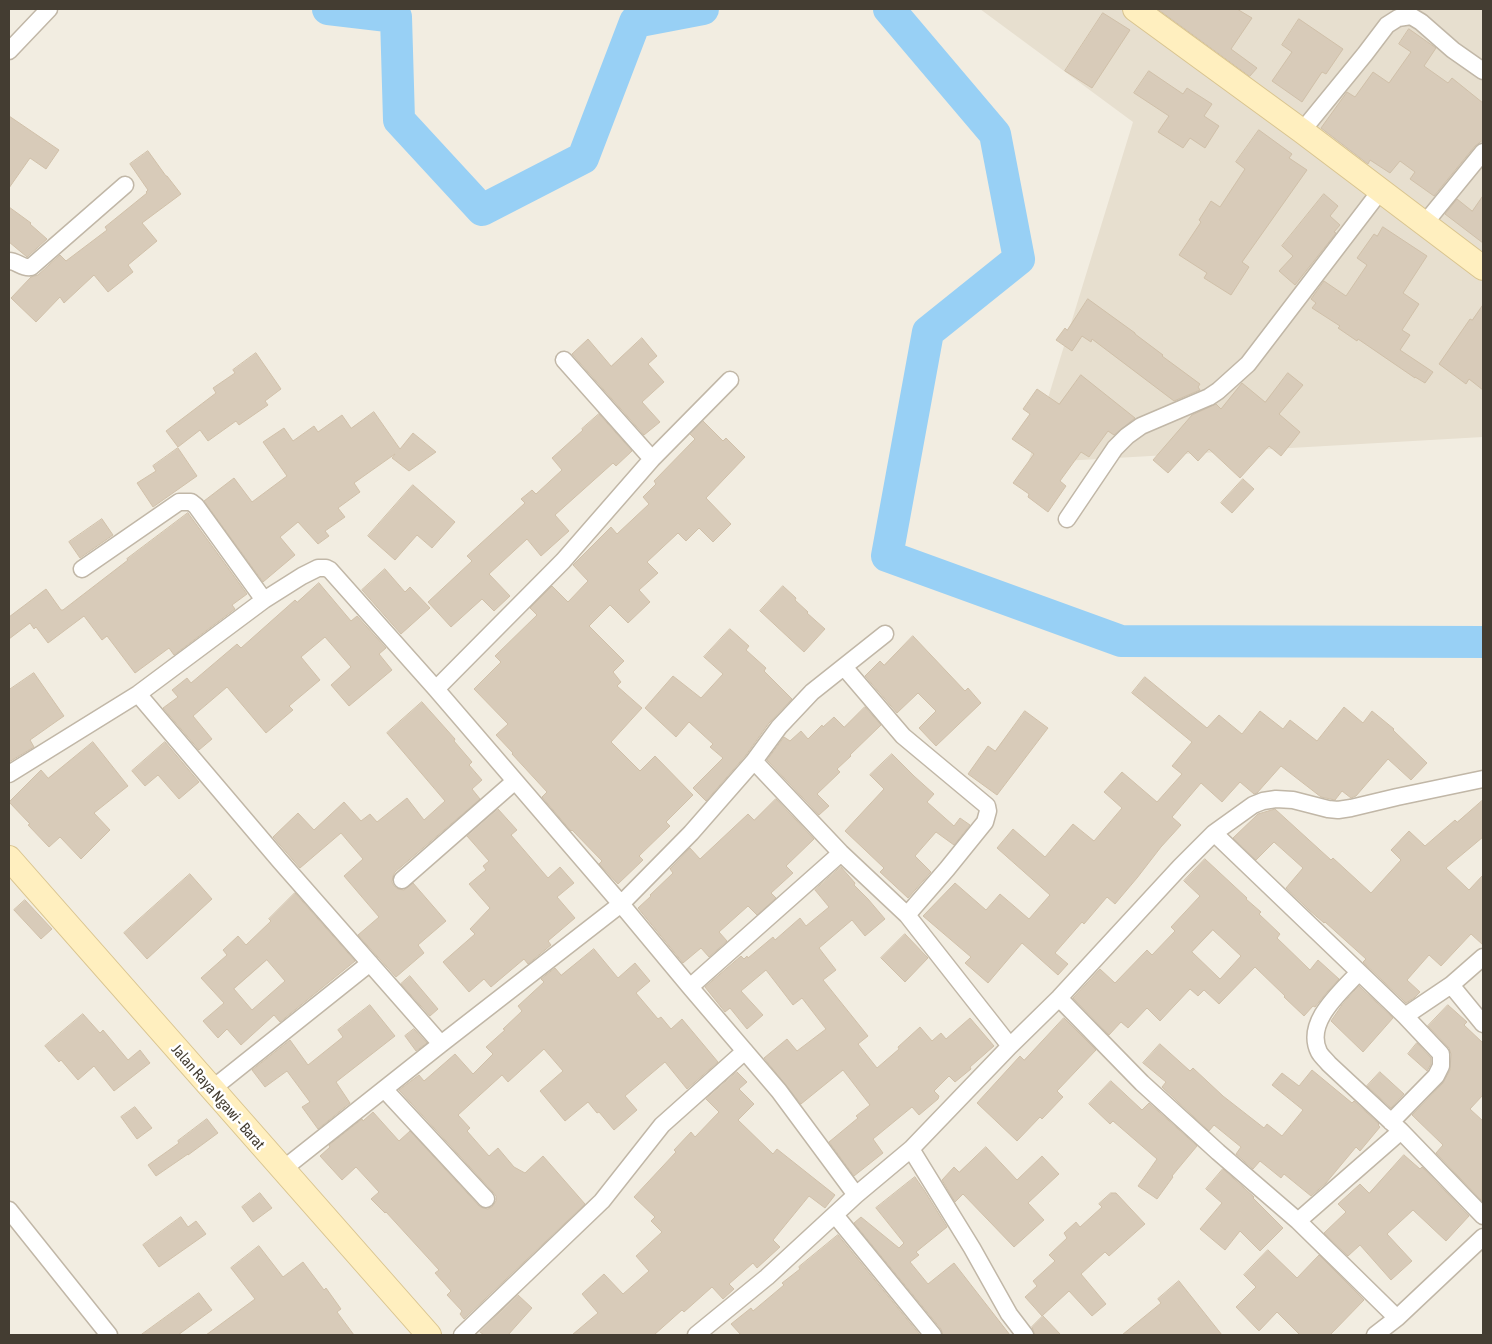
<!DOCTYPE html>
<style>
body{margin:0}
#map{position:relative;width:1492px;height:1344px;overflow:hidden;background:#f2ede1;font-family:"Asap Condensed",sans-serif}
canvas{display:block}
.frame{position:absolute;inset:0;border:10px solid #443d32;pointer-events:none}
</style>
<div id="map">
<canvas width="1492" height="1344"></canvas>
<div class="frame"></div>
</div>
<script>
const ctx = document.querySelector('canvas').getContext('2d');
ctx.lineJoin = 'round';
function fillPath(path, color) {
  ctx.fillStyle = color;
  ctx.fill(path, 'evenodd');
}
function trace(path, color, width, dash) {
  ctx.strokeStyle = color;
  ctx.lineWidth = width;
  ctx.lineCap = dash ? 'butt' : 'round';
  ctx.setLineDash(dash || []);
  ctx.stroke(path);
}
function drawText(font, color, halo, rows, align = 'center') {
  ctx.font = font + ' "Asap Condensed",sans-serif';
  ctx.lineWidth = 5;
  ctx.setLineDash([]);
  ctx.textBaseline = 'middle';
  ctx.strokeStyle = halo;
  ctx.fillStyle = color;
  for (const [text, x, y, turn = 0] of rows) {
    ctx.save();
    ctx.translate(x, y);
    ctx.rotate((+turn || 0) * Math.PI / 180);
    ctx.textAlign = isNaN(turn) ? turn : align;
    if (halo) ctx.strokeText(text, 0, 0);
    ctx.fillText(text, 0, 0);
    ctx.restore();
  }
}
const residential = new Path2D(`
 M980 9H1483V437L1028 463 1133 122Z`);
const river = new Path2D(`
 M328 9 396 17 399 120 482 210 583 158 635 22 703 9
 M889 9 995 134 1019 259 928 332 887 556 1121 641 1483 642`);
const building = new Path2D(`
 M1158 9H1237L1252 18 1231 49 1257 68 1250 76Z
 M1103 13 1130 30 1092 88 1065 71Z
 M1299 19 1343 49 1326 74 1322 72 1302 102 1272 81 1292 52 1282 45Z
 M1409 29 1436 48 1424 66 1448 83 1452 78 1483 103V140L1475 146 1434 196 1410 179 1415 172 1400 161 1390 173 1370 160 1368 164 1321 128 1347 92 1355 97 1373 72 1389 83 1411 52 1399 44Z
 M1149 71 1183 94 1187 88 1212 104 1204 116 1219 126 1205 148 1190 138 1183 148 1158 132 1169 116 1134 93Z
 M9 116 59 150 46 169 30 158 9 188Z
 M1259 130 1292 154 1289 158 1307 170 1242 262 1249 267 1231 295 1204 278 1207 273 1179 255 1201 222 1199 220 1211 201 1220 207 1245 169 1236 162Z
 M148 151 166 176H167L181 194 142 223 157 241 128 265 133 272 108 292 94 275 64 303 60 297 36 322 11 298 31 277 38 275 60 255 66 261 107 230 105 227 147 193 146 192 148 190 130 164Z
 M1324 194 1338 206 1330 216 1340 225 1334 232 1336 233 1295 285 1279 271 1293 256 1282 246Z
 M1483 196V243L1445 214 1457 199 1472 211Z
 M9 207 31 223 30 224 47 239 27 257 9 242Z
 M1383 227 1427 256 1403 293 1419 304 1402 330 1410 335 1400 350 1433 372 1425 383 1415 377V378L1358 339 1357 341 1338 328 1340 326 1312 308 1316 303 1311 299 1324 281 1346 296 1367 265 1357 258 1374 234 1377 236Z
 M1088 299 1135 333V334L1163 355 1162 356 1200 384 1198 387 1200 390 1174 401 1092 339 1091 342 1082 336 1072 351 1056 340 1065 328 1067 330Z
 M1483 305V390L1469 379 1466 384 1439 364 1470 319 1472 320Z
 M642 338 657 356 648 364 664 382 642 402 660 422 644 435 572 354 588 339 611 366Z
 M256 353 281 389 265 401 268 405 239 425 236 421 208 441 200 430 178 447 166 431 216 393 213 388 235 373 233 370Z
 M1288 373 1303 385 1279 414 1300 432 1281 456 1269 446 1240 478 1209 449 1198 461 1188 451 1168 473 1153 460 1192 415 1216 404 1221 409 1242 383 1265 402Z
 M1081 375 1135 418 1114 435 1108 431 1089 457 1081 452 1060 481 1066 486 1048 512 1028 497 1029 494 1013 483 1034 454 1012 439 1030 414 1023 409 1037 389 1059 404Z
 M374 412 400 449 413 433 436 452 409 471 392 458 395 454 354 483 360 492 338 508 345 517 325 531 329 536 318 544 298 522 280 537 295 555 263 582 204 501 234 478 252 502 287 476 263 442 284 428 293 441 314 426 318 432 342 415 351 428Z
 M599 414 632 451 616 466 613 463 555 515 569 531 541 556 527 539 489 574 510 596 494 611 482 599 451 627 428 602 472 561 467 556 525 503 521 499 532 490 536 494 562 470 552 458 583 430 582 429Z
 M703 421 723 441 726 438 745 457 706 498 731 524 713 542 699 528 686 541 678 533 647 562 658 573 639 590 650 602 628 623 610 605 589 626 624 661 613 672 621 682 617 686 642 708 611 742 640 771 655 756 693 795 666 822 670 826 639 856 643 860 618 884 599 864 602 861 572 830 571 831 542 797 547 792 512 754 513 753 496 735 508 724 474 689 501 662 495 656 537 615 530 608 552 586 568 602 588 581 573 565 611 527 617 534 649 504 643 497 656 484 654 481 695 439 690 434Z
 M178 448 197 476 153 507 137 483 156 471 153 466Z
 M1243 479 1254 489 1232 513 1221 503Z
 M413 485 455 522 432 548 417 535 395 560 368 536Z
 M188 513 247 594 232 605 235 609 174 655 169 648 135 673 107 636 102 640 84 616 48 643 36 627 34 629 30 623 9 639V617L46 589 61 610H63L128 560 127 559Z
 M102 519 113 535 80 558 69 542Z
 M385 569 405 592 410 587 430 608 401 634 362 590Z
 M319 583 351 621 357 616 386 648 379 654 392 670 349 706 331 685 351 667 325 637 301 657 320 680 289 706 293 710 266 733 227 687 193 716 212 739 199 750 163 708 178 697 172 690 187 678 191 683 237 644 241 648 295 600 297 602Z
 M783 586 796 598 795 600 808 612 807 613 825 629 804 652 760 611Z
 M730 629 749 646 746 650 766 668 764 671 792 699 769 723 746 755 706 801 693 788 723 758 710 747 713 744 689 722 676 737 645 708 673 676 701 698 723 674 704 657Z
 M913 636 965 691 968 688 981 703 936 746 919 728 936 711 918 693 897 713 865 676 880 661 884 665Z
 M34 673 64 716 30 740 34 747 9 762V690Z
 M1145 677 1207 728 1219 715 1242 734 1260 711 1283 729 1290 720 1317 741 1344 707 1363 723 1372 711 1394 729 1393 730 1427 763 1411 780 1388 759 1356 796 1351 798 1342 791 1335 800 1321 797 1281 766 1257 793 1254 794 1240 782 1222 802 1201 783 1172 817 1181 825 1161 847 1137 878 1115 904 1107 897 1084 924 1082 922 1055 953 1068 964 1058 975 1022 943 988 983 965 963 971 957 923 916 955 883 986 910 1000 894 1029 919 1050 895 997 848 1013 829 1045 857 1073 824 1094 841 1122 808 1104 792 1122 772 1157 802 1182 774 1172 766 1192 742 1132 693Z
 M422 702 455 739 454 741 472 762 469 765 482 780 472 789 480 799 395 872 393 876 392 882 394 886 398 889 404 890 413 883 446 921 418 945 424 953 396 977 358 935 379 917 344 876 363 859 341 833 300 868 273 837 298 813 314 830 344 802 361 821 370 814 377 822 407 798 424 820 445 801 387 733Z
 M865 707 881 725 850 755 851 756 837 769 840 772 817 794 829 806 819 815 767 760 784 737 790 741 801 731 808 739 822 725 823 727 834 717 844 727Z
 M1025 711 1048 728 997 795 968 774 988 746 995 751Z
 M93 742 128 786 94 813 110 830 81 859 60 837 49 847 28 825 30 824 9 802 41 770 48 778Z
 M165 742 199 782 179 799 158 775 145 786 132 771Z
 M892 754 914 776 934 794 927 802 954 826 960 818 970 825 954 845 936 832 915 856 931 872 908 898 880 872 884 868 845 831 884 789 870 775Z
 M776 799 814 839 786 866 793 873 771 893 776 898 757 915 748 906 719 932 727 941 709 957 701 948 683 963 638 908 651 896 650 895 673 873 670 869 690 848 700 859 748 814 754 820Z
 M1483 800V837L1446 868 1469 890 1483 875V945L1471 934 1441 966 1429 955 1407 980 1420 992 1414 998 1406 1003 1363 962 1366 959 1325 922 1324 923 1309 910 1286 888 1303 868 1274 842 1256 860 1233 838 1258 814 1275 809 1331 860 1333 858 1371 893 1401 860 1391 850 1409 831 1425 846 1455 820 1457 822Z
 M498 809 517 830 511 835 548 878 560 867 574 883 557 897 575 918 548 941 551 945 528 964 524 959 491 987 484 979 469 992 443 962 475 934 470 929 490 908 469 884 486 870 483 866 489 861 467 836Z
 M1205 859 1247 898 1246 899 1261 912 1259 914 1280 934 1277 938 1310 970 1318 960 1339 979 1327 992 1315 1007 1313 1006 1304 1016 1284 997 1285 996 1255 967 1219 1004 1204 990 1198 996 1190 989 1160 1021 1147 1008 1128 1028 1121 1022 1109 1035 1073 998 1100 969 1115 983 1147 950 1152 955 1175 931 1171 927 1200 896 1184 881ZM1213 930 1241 956 1220 979 1192 952Z
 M841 867 855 883 854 885 868 899 885 919 865 936 852 920 819 948 836 970 823 980 868 1036 858 1044 877 1068 899 1049 898 1047 920 1027 932 1041 941 1033 946 1039 970 1018 994 1046 970 1067 971 1069 955 1082 949 1076 934 1091 939 1096 938 1099 919 1115 912 1107 873 1139 883 1153 854 1176 829 1142 858 1118 856 1116 870 1105 843 1070 801 1104 764 1058 787 1039 797 1051 826 1029 802 998 793 1005 766 970 741 991 763 1015 747 1029 730 1008 725 1012 705 987 741 956 744 959 747 956 748 958 773 937 775 940 800 918 806 926 829 907 815 890Z
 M190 874 212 899 147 959 124 933Z
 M295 893 355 961 280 1022 274 1015 241 1045 227 1029 218 1038 203 1021 224 1003 201 978 227 955 223 950 238 936 246 945 271 921 269 919ZM267 960 285 981 252 1010 234 989Z
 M25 900 52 929 41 939 14 910Z
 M905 934 928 958 905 982 881 958Z
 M594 949 618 978 635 963 650 981 636 993 658 1019 661 1017 671 1029 682 1019 718 1062 687 1089 665 1062 625 1096 637 1110 614 1130 599 1112 597 1113 588 1102 565 1121 540 1091 563 1071 544 1049 508 1082 502 1075 458 1115 470 1128 467 1131 489 1156 498 1148 514 1167 525 1173 543 1156 585 1204 464 1319 460 1314 462 1311 447 1295 451 1291 435 1273 439 1270 386 1212 385 1213 371 1199 379 1192 356 1167 342 1180 320 1156 330 1147 329 1145 362 1119 363 1121 373 1112 399 1141 410 1131 479 1206 483 1208 488 1209 492 1207 496 1201V1196L493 1192 399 1090 419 1075 424 1081 455 1054 473 1074 493 1054 486 1047 505 1030 503 1029 522 1011 518 1006 544 982 541 979 555 968 561 975Z
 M410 976 438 1009 430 1016 401 984Z
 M1359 986 1393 1018 1363 1052 1331 1021 1342 1005Z
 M370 1005 395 1036 336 1082 350 1103 318 1129 302 1107 310 1102 287 1071 265 1087 252 1070 290 1040 308 1065 343 1037 338 1030Z
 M1448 1005 1467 1022 1464 1025 1483 1043V1095L1470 1109 1483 1121 1482 1201 1436 1153 1443 1145 1412 1115 1443 1083 1450 1070 1451 1054 1449 1048 1428 1026Z
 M83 1014 100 1033 103 1030 128 1060 140 1050 150 1063 114 1091 94 1066 78 1080 61 1060 59 1062 45 1046Z
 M1064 1018 1096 1050 1057 1091 1063 1097 1042 1119 1040 1117 1017 1141 977 1103 1020 1056 1024 1060Z
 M414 1029 427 1043 416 1051 405 1036Z
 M1417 1043 1431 1058V1064L1427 1071 1408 1054Z
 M1160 1044 1190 1071 1193 1068 1223 1096 1264 1128 1267 1124 1282 1136 1303 1110 1272 1085 1282 1073 1299 1086 1312 1070 1352 1103 1354 1101 1379 1124 1378 1125 1380 1127 1360 1151 1356 1147 1326 1183 1311 1196 1284 1174 1281 1178 1260 1161 1253 1169 1236 1154 1241 1147 1214 1125 1209 1131 1162 1087 1166 1082 1143 1063Z
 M737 1072 747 1082 739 1089 754 1104 738 1120 773 1154 777 1149 835 1195 825 1208 809 1196 773 1240 780 1247 757 1268 753 1263 729 1284 734 1289 723 1299 712 1287 684 1312 682 1310 654 1335H572L598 1313 582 1294 604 1274 623 1294 649 1271 636 1256 662 1232 651 1221 655 1217 634 1197 676 1152 674 1150 691 1132 695 1137 719 1112 706 1099Z
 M1380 1072 1404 1094 1391 1108 1367 1086Z
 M1111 1081 1142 1110 1149 1103 1197 1146 1172 1176 1173 1177 1157 1199 1138 1186 1157 1159 1113 1121 1110 1124 1089 1104Z
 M135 1107 152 1128 137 1139 121 1117Z
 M207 1119 218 1133 188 1155V1154L156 1176 148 1165 179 1143 178 1141Z
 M986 1147 1017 1180 1042 1156 1059 1174 1028 1203 1044 1220 1014 1247 963 1194 955 1202 942 1180 954 1167 959 1172Z
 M1404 1155 1420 1169 1422 1167 1469 1216 1446 1241 1413 1210 1387 1234 1412 1261 1391 1280 1360 1245 1348 1256 1324 1233 1346 1212 1338 1204 1360 1184 1369 1193Z
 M1223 1169 1254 1197 1253 1198 1283 1228 1260 1251 1240 1231 1225 1250 1200 1229 1222 1203 1206 1189Z
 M915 1177 924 1190 947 1227 916 1252 919 1255 910 1262 928 1284 954 1263 1010 1335H943L941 1329 854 1223 861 1217 899 1248 904 1243 876 1208Z
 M260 1193 272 1208 253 1222 242 1207Z
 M1111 1193H1116L1145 1224 1109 1256 1105 1252 1081 1274 1106 1304 1092 1316 1069 1291 1042 1316 1025 1297 1037 1286 1033 1281 1055 1261 1049 1255 1067 1238 1064 1233 1076 1222 1080 1227 1102 1207 1099 1204Z
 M181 1217 188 1227 196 1221 206 1234 159 1267 143 1245Z
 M838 1235 920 1335H741L731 1324 751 1308 753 1311 784 1285 782 1283 800 1269 799 1267Z
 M259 1246 283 1277 303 1262 324 1290 326 1288 341 1309 337 1312 354 1335H206L255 1299 231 1268Z
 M1268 1250 1297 1278 1319 1255 1364 1300 1330 1335H1300L1277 1312 1259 1331 1236 1307 1256 1287 1244 1275Z
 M1179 1281 1222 1335H1122L1161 1303 1158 1299Z
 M199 1293 212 1310 178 1335H141Z
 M518 1295 532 1308 508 1335H484L480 1332Z
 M1043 1316 1061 1335H1035L1032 1327Z`);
const street = new Path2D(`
 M9 51 49 9
 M1302 131 1365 54 1387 25 1398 18 1411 16 1421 22 1453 50 1483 71
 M1425 223 1483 152
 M9 261C17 261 23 269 31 267L125 185
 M564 360 652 459
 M1067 519 1115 448 1127 436 1141 426 1209 397 1218 391 1248 364 1381 190
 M82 569 179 502H191L196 506 264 600
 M844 667 903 736 987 806 988 811 985 822 947 869 907 915
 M436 689 563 561 652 459 730 380
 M138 694 280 861 441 1044
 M754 761 841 853 907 915 1010 1046
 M9 774 138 694 264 600 302 576 318 568H326L330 570 436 689 621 904 690 987 779 1091 856 1195
 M1214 833 1405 1016 1451 985 1483 957
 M402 880 515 781
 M1359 972C1341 992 1304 1022 1319 1052 1321 1056 1326 1060 1329 1064L1401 1131 1483 1216
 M1451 985 1483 1024
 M690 987 841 853
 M1059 998 1142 1083 1218 1152 1298 1221 1397 1318
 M212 1089 370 963
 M384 1089 486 1199
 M1391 1122 1436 1076 1441 1066V1054L1405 1016
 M911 1149 972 1248 1009 1314 1025 1335
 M282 1170 441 1044 621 904 691 833 754 761 779 727 812 692 885 634
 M9 1210 109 1335
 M835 1215 933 1335
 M1298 1221 1401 1131
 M462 1335 602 1201 662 1125 745 1051
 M696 1335 767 1277 856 1195 911 1149 1010 1046 1059 998 1180 867 1214 833 1253 805 1263 801 1276 799 1293 800 1328 809 1338 810 1351 808 1397 797 1483 779
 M1375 1335 1397 1318 1483 1237`);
const secondary = new Path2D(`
 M1135 9 1302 131 1483 268
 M9 858 429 1335`);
const streetNames = [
 ["Jalan Raya Ngawi - Barat",218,1097,49]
];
fillPath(residential, '#e7dfcf');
trace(river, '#98d0f5', 32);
fillPath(building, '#d8cbb9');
trace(building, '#d0c0a9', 1);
trace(street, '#c1b7a7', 19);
trace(secondary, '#d9c48f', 26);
trace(street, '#fff', 16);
trace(secondary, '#ffefbf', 24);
drawText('15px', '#443d32', '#fff', streetNames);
</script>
